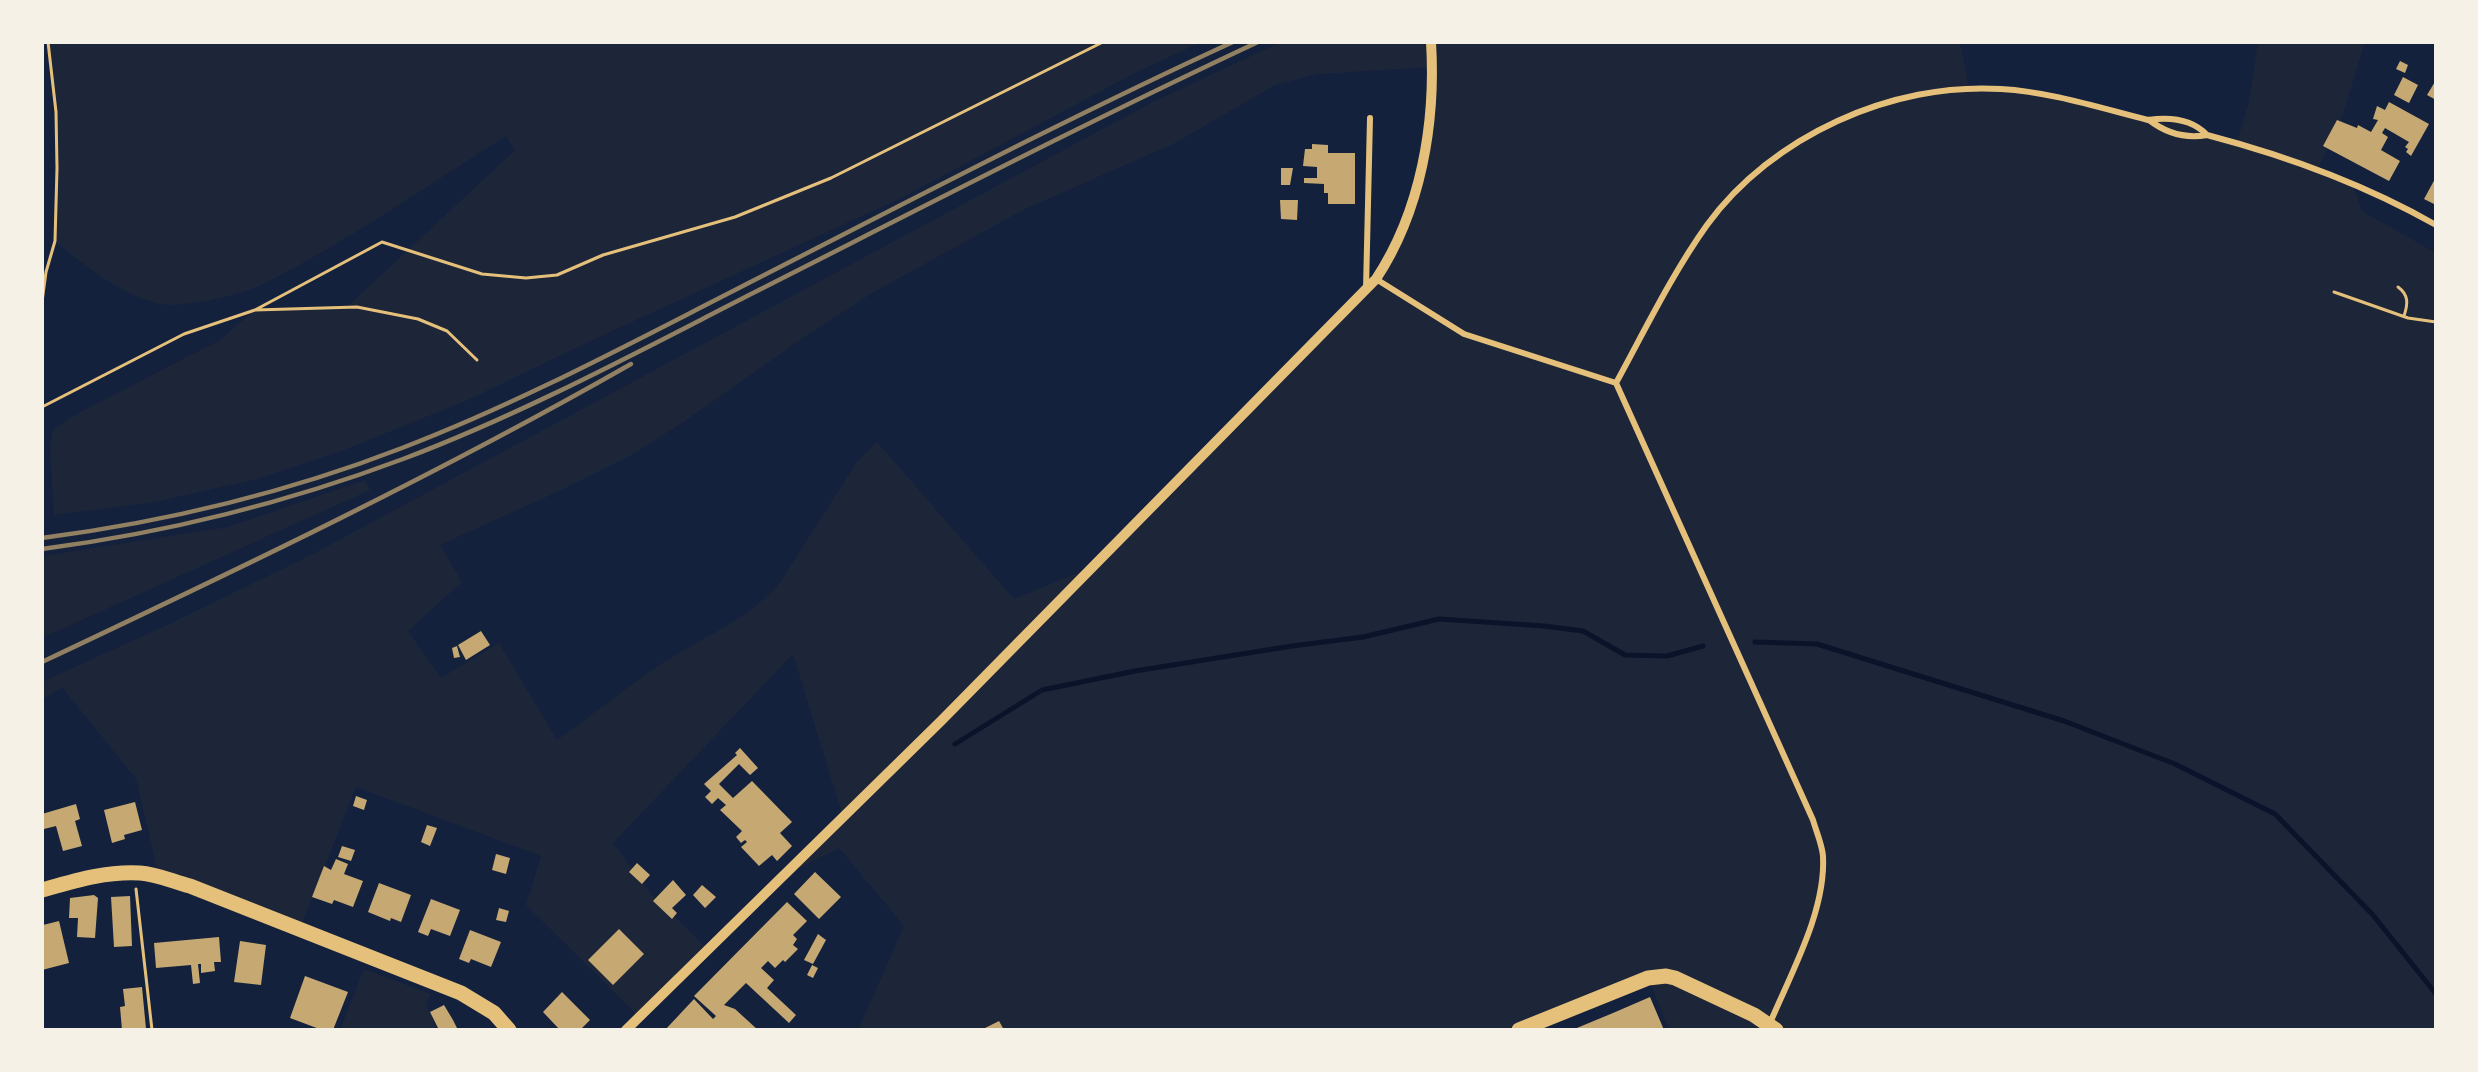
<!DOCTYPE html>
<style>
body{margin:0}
#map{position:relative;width:2478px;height:1072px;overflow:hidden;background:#14213d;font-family:Quicksand,sans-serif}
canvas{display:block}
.frame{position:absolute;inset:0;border:44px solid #f6f1e7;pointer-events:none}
</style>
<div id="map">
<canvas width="2478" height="1072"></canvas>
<div class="frame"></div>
</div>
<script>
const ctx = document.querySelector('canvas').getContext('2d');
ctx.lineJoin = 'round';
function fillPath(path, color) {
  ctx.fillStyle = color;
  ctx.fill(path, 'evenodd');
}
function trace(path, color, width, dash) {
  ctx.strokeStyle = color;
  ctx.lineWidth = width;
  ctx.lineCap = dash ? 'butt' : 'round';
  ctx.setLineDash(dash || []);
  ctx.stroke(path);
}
const green = new Path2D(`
 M48 42H1201L1133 74 903 197 584 344 468 400 344 450 257 479 150 503 54 515 50 448 53 430 71 417 220 340 255 310 348 306 515 150 506 136C428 185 347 242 265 283 242 295 179 310 155 303 115 291 86 266 55 241L57 168 56 112Z
 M1281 42H1425L1432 65 1435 42H1960L1969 88 2030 92 2148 120 2164 118 2197 125 2207 135 2237 142 2249 102 2258 42H2365L2343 114 2318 169 2352 182 2362 211 2436 253V1030H1669L1648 978 1519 1030H858L904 926 839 848 783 876 843 817 793 654 613 843 651 894 708 949 639 1017 526 905 541 856 356 787 300 929 159 877 136 779 62 687 42 700V682L165 626 311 555 1151 103ZM1432 67 1421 171 1376 279 1095 566 1014 599 877 442 857 462 779 584C746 621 699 639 658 666 623 690 591 716 557 740L499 643 441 678 408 631 462 582 440 545 557 492 630 456 685 421 800 340 872 293 1023 210 1175 143 1275 85 1318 74Z
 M365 480 370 490 42 638V556L228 527Z
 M364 969 431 994 426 1005 437 1030H340Z`);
const stream = new Path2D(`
 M1755 642 1817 644 2064 721 2175 764 2275 814 2373 915 2436 994
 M955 744 1042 690 1135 671 1292 646 1363 637 1439 619 1544 626 1583 631 1625 655 1667 656 1703 646`);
const building = new Path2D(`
 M2400 61 2408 65 2405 73 2396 69Z
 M2403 77 2418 85 2409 103 2394 95Z
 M2436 80V100L2427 95Z
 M2389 102 2429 124 2411 156 2406 152 2408 149 2405 147 2409 142 2385 128 2382 133 2388 137 2381 150 2400 161 2389 181 2323 146 2337 120 2357 128 2358 125 2371 132 2378 120 2373 119 2377 106 2385 110Z
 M1312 144 1328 145V153H1355V204H1328V193H1324V184L1304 183V178H1317V167L1303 166 1305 149H1312Z
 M1281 168H1293L1290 185H1281Z
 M2436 177V205L2424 199Z
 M1280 200H1298L1297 220 1281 219Z
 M481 631 490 645 466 660 458 645Z
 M457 646 460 657 454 658 452 648Z
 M740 748 758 768 750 775 739 764 719 784 733 798 752 781 792 822 780 833 792 846 777 861 772 855 759 866 741 847 747 842 745 840 741 843 736 837 742 831 720 810 726 805 718 798 712 804 705 797 711 791 704 784 737 755 735 753Z
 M356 796 367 800 364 810 353 806Z
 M135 802 142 830 124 835 125 839 112 843 104 810Z
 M76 804 80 819 75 821 82 846 63 851 56 826 44 829 42 814Z
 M427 825 437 828 430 846 421 842Z
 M342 846 355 850 351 861 338 857Z
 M496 854 510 858 506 874 492 870Z
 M336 859 348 864 344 874 363 881 353 907 334 900 332 904 312 897 324 866 331 870Z
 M637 863 650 875 642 884 629 872Z
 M815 872 841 897 819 919 794 894Z
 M673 880 686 895 672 908 677 913 672 919 653 901Z
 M379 883 411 895 401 922 391 918 390 921 368 912Z
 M702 885 716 897 705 908 693 895Z
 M94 895 98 898 95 938 77 937 78 918H69L70 898Z
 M130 896 132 946 114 947 111 897Z
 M431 899 460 910 450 936 431 929 428 936 418 932Z
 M787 902 807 921 793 935 797 939 793 945 798 949 785 962 783 960 775 968 768 961 761 968 774 980 767 988 796 1015 789 1023 746 983 724 1005 735 1009 758 1030H665L694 999 713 1019 716 1016 694 996Z
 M499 908 509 911 506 922 496 920Z
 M59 921 69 963 42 970 43 925Z
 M619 929 644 954 613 985 588 960Z
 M470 930 501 942 491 967 471 959 469 963 459 959Z
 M818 934 826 940 813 964 804 960Z
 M219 937 221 962H214L215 971 201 973V964H198L200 983 193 984 191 965 156 968 154 943Z
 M240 941 266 945 261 985 234 982Z
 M812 965 818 968 813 978 807 975Z
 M305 976 348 992 333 1030H322L290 1018Z
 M142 987 146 1029 122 1030 120 1007 125 1006 123 989Z
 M562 992 590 1020 580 1030H560L543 1012Z
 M1650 997 1664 1030H1572L1613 1013Z
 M444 1005 453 1020 458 1030H439L430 1012Z
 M999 1021 1004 1030H986L985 1028Z`);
const path = new Path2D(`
 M2398 287C2409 295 2408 304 2404 316
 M2334 292 2408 318 2436 322
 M42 302 46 272 55 241 57 168 56 112 48 42
 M255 310 382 242 482 274 526 278 557 275 603 255 735 217 831 178 1103 42
 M42 377V394
 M42 407 184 334 255 310 357 307 418 319 447 331 477 360
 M136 889 152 1030`);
const minor = new Path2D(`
 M2149 120C2166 133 2185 139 2207 135 2287 156 2364 184 2436 225
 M1376 279 1464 334 1616 383
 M1366 289 1370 118
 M1616 383C1645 330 1672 274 1707 225 1772 136 1892 82 2001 89 2051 92 2100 108 2148 120 2169 117 2192 119 2207 135
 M1616 383 1813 820C1816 831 1822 844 1823 856 1826 911 1791 973 1770 1023`);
const tertiary = new Path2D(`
 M626 1030 941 721 1376 279C1421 211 1436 123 1431 42`);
const primary = new Path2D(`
 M42 890C74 881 106 871 140 873 157 874 174 882 190 886L461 993 494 1013 509 1030
 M1519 1030 1648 978 1666 976 1675 978 1754 1015 1776 1030`);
const rail = new Path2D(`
 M42 538C165 522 286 493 402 448 517 404 627 345 737 289 902 205 1065 119 1233 42
 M42 549C165 533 286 503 403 459 525 413 641 350 757 291 923 207 1089 121 1258 42
 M42 662C241 568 440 473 631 364`);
fillPath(green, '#1d2539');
trace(stream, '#0b132b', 5);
fillPath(building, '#c6a872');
trace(path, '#e5c07b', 3);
trace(minor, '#e5c07b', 6);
trace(tertiary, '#e5c07b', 10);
trace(primary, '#e5c07b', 15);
trace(rail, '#918062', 4.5);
</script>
